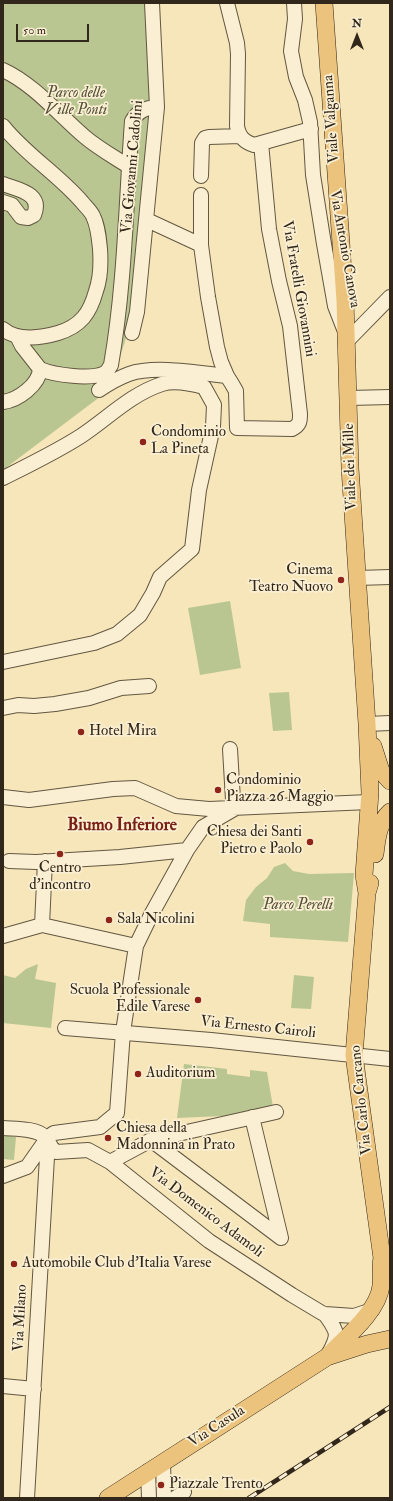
<!DOCTYPE html>
<style>
body{margin:0}
#map{position:relative;width:393px;height:1501px;overflow:hidden;background:#f7e6b9;font-family:"IM FELL Double Pica",serif}
canvas{display:block}
.frame{position:absolute;inset:0;border:4px solid #31271b;pointer-events:none}
.north{position:absolute;left:337px;top:16px;width:40px;height:40px;-webkit-text-stroke:3px #faefd2;paint-order:stroke;rotate:0deg;font-size:11px;font-weight:700;line-height:16px;text-align:center;color:#31271b}
.north::after{content:'';display:block;margin:auto;width:14px;height:18px;background:#31271b;clip-path:polygon(50% 0,100% 100%,50% 72%,0 100%)}
.scale{position:absolute;left:16px;top:24px;width:73px;height:18px;box-sizing:border-box;border:2px solid #31271b;border-top:0;padding-left:5px;font-size:12px;line-height:14px;white-space:nowrap;color:#31271b;-webkit-text-stroke:3px #faefd2;paint-order:stroke}
</style>
<div id="map">
<canvas width="393" height="1501"></canvas>
<div class="frame"></div>
<div class="north">N</div>
<div class="scale">50 m</div>
</div>
<script>
const ctx = document.querySelector('canvas').getContext('2d');
ctx.lineJoin = 'round';
function fillPath(path, color) {
  ctx.fillStyle = color;
  ctx.fill(path, 'evenodd');
}
function trace(path, color, width, dash) {
  ctx.strokeStyle = color;
  ctx.lineWidth = width;
  ctx.lineCap = dash ? 'butt' : 'round';
  ctx.setLineDash(dash || []);
  ctx.stroke(path);
}
function drawText(font, color, halo, rows, align = 'center') {
  ctx.font = font + ' "IM FELL Double Pica",serif';
  ctx.lineWidth = 3.5;
  ctx.setLineDash([]);
  ctx.textBaseline = 'middle';
  ctx.strokeStyle = halo;
  ctx.fillStyle = color;
  for (const [text, x, y, turn = 0] of rows) {
    ctx.save();
    ctx.translate(x, y);
    ctx.rotate((+turn || 0) * Math.PI / 180);
    ctx.textAlign = isNaN(turn) ? turn : align;
    if (halo) ctx.strokeText(text, 0, 0);
    ctx.fillText(text, 0, 0);
    ctx.restore();
  }
}
const green = new Path2D(`
 M3 3H147L151 111 128 332 117 366 103 381 109 390 3 470Z
 M230 601 241 668 200 675 188 608Z
 M289 692 292 730 273 731 269 693Z
 M285 863 293 871 309 874 354 873 348 942 270 937V924L243 921 246 900 256 887 267 878 274 867Z
 M38 964 35 979 56 983 51 1028 3 1023V975L15 978 26 969Z
 M294 975 314 977 311 1009 291 1008Z
 M184 1064 227 1069V1074L250 1077V1070L267 1072 273 1107 246 1115 177 1118Z
 M3 1135 16 1137 14 1160 3 1159Z`);
const minor = new Path2D(`
 M227 3 237 43 238 54 237 126C239 137 244 142 254 145L311 129
 M294 3 295 19 291 51 296 77 305 100 310 122 313 175 324 244 335 306 344 329
 M3 70C35 85 58 114 85 137 98 148 114 157 128 166
 M3 126C26 155 58 174 82 202 85 206 91 211 93 216 98 226 99 238 100 249 101 263 101 277 96 291 90 313 81 326 58 333 41 338 17 341 3 329
 M201 176 202 143 205 138 209 137 240 136
 M3 184C18 190 43 193 34 215L28 218 21 217 12 205 3 202
 M201 195V245L208 297 217 347 221 362 227 376 232 384 236 391 237 428 292 429C300 425 300 421 300 414L290 326 279 281 269 229 261 143
 M147 220 201 245
 M132 333 137 312 157 107 152 3
 M347 341 390 297
 M40 369C54 375 92 380 105 373 108 371 109 368 111 365 125 285 126 202 132 121 138 111 145 108 157 107
 M99 390C108 384 118 378 129 374 155 365 198 373 227 376
 M349 398 390 397
 M3 402C18 400 39 385 40 369L22 346 17 336
 M3 478C29 465 56 452 81 436 108 418 131 394 162 384 174 380 193 384 204 387L214 405 213 427 199 490 192 549 160 577 153 593 140 615 117 634 94 643 3 662
 M357 578 390 577
 M3 708 18 705 34 706 55 704 89 698 121 688 149 686
 M367 724 390 723
 M230 749 233 800
 M3 797 29 800 113 789 135 788 176 806 209 809 369 802
 M9 861 36 862 120 857 187 850
 M42 925 45 861
 M3 936 42 925 136 946
 M65 1028 211 1040 390 1059
 M252 1117 281 1238
 M3 1128C15 1129 35 1128 44 1136 50 1141 48 1146 56 1152L88 1150 110 1162 209 1241 292 1295 322 1313 325 1314 354 1316 372 1310
 M151 1140 281 1238
 M110 1162 151 1140 276 1112
 M3 1176 27 1167 48 1137 54 1133 100 1127 117 1113 123 1032 136 946 151 915 187 850 203 827 234 809
 M325 1314C337 1332 340 1333 329 1353
 M3 1386 34 1389
 M163 1462 164 1498
 M148 1471 149 1498
 M27 1498 48 1140
 M175 1498 184 1492`);
const major = new Path2D(`
 M324 3 345 300 350 468 367 724 370 793 364 875 367 893
 M373 746 381 771 390 781
 M375 854C377 839 378 823 390 812
 M327 1357C345 1338 378 1312 381 1286 382 1276 380 1267 382 1258L354 1055 367 893 370 883
 M108 1498 327 1357 367 1344 390 1339`);
const rail = new Path2D(`
 M249 1498 390 1407`);
const markers = [
 [143,442,4,"#8f2418"],
 [341,580,4,"#8f2418"],
 [81,732,4,"#8f2418"],
 [218,790,4,"#8f2418"],
 [310,842,4,"#8f2418"],
 [60,854,4,"#8f2418"],
 [109,920,4,"#8f2418"],
 [198,1000,4,"#8f2418"],
 [138,1074,4,"#8f2418"],
 [108,1138,4,"#8f2418"],
 [14,1264,4,"#8f2418"],
 [161,1485,4,"#8f2418"]
];
const parkNames = [
 ["Parco delle",76,94],
 ["Ville Ponti",76,111],
 ["Parco Perelli",298,906]
];
const streetNames = [
 ["Viale Valganna",332,119,-94],
 ["Via Giovanni Cadolini",133,167,-85],
 ["Via Antonio Canova",344,249,80],
 ["Via Fratelli Giovannini",298,289,80],
 ["Viale dei Mille",351,467,-92],
 ["Via Ernesto Cairoli",258,1028,6],
 ["Via Carlo Carcano",362,1100,-96],
 ["Via Domenico Adamoli",206,1213,37],
 ["Via Milano",21,1318,-87],
 ["Via Casula",217,1427,-33]
];
const poiNames = [
 ["Condominio",151,433],
 ["La Pineta",151,450],
 ["Cinema",333,571,"right"],
 ["Teatro Nuovo",333,588,"right"],
 ["Hotel Mira",89,732],
 ["Condominio",226,781],
 ["Piazza 26 Maggio",226,798],
 ["Chiesa dei Santi",302,833,"right"],
 ["Pietro e Paolo",302,850,"right"],
 ["Centro",60,869,"center"],
 ["d'incontro",60,886,"center"],
 ["Sala Nicolini",117,920],
 ["Scuola Professionale",190,991,"right"],
 ["Edile Varese",190,1008,"right"],
 ["Auditorium",146,1074],
 ["Chiesa della",116,1129],
 ["Madonnina in Prato",116,1146],
 ["Automobile Club d'Italia Varese",22,1264],
 ["Piazzale Trento",169,1485]
];
const quarterNames = [
 ["Biumo Inferiore",122,826]
];
fillPath(green, '#b9c692');
trace(minor, '#625742', 16);
trace(major, '#31271b', 18);
trace(minor, '#faefd2', 14);
trace(major, '#ecc37c', 17);
trace(rail, '#31271b', 4.5);
trace(rail, '#faefd2', 3, [9]);
for (const [x, y, r, color] of markers) {
  const dot = new Path2D();
  dot.arc(x, y, r, 0, 2 * Math.PI);
  ctx.fillStyle = color;
  ctx.fill(dot);
  trace(dot, '#faefd2', 1.5);
}
drawText('italic 15px', '#534f39', '#faefd2', parkNames);
drawText('15px', '#31271b', '#faefd2', streetNames);
drawText('15px', '#31271b', '#faefd2', poiNames, 'left');
drawText('bold 17px', '#7a1f14', '#faefd2', quarterNames);
</script>
